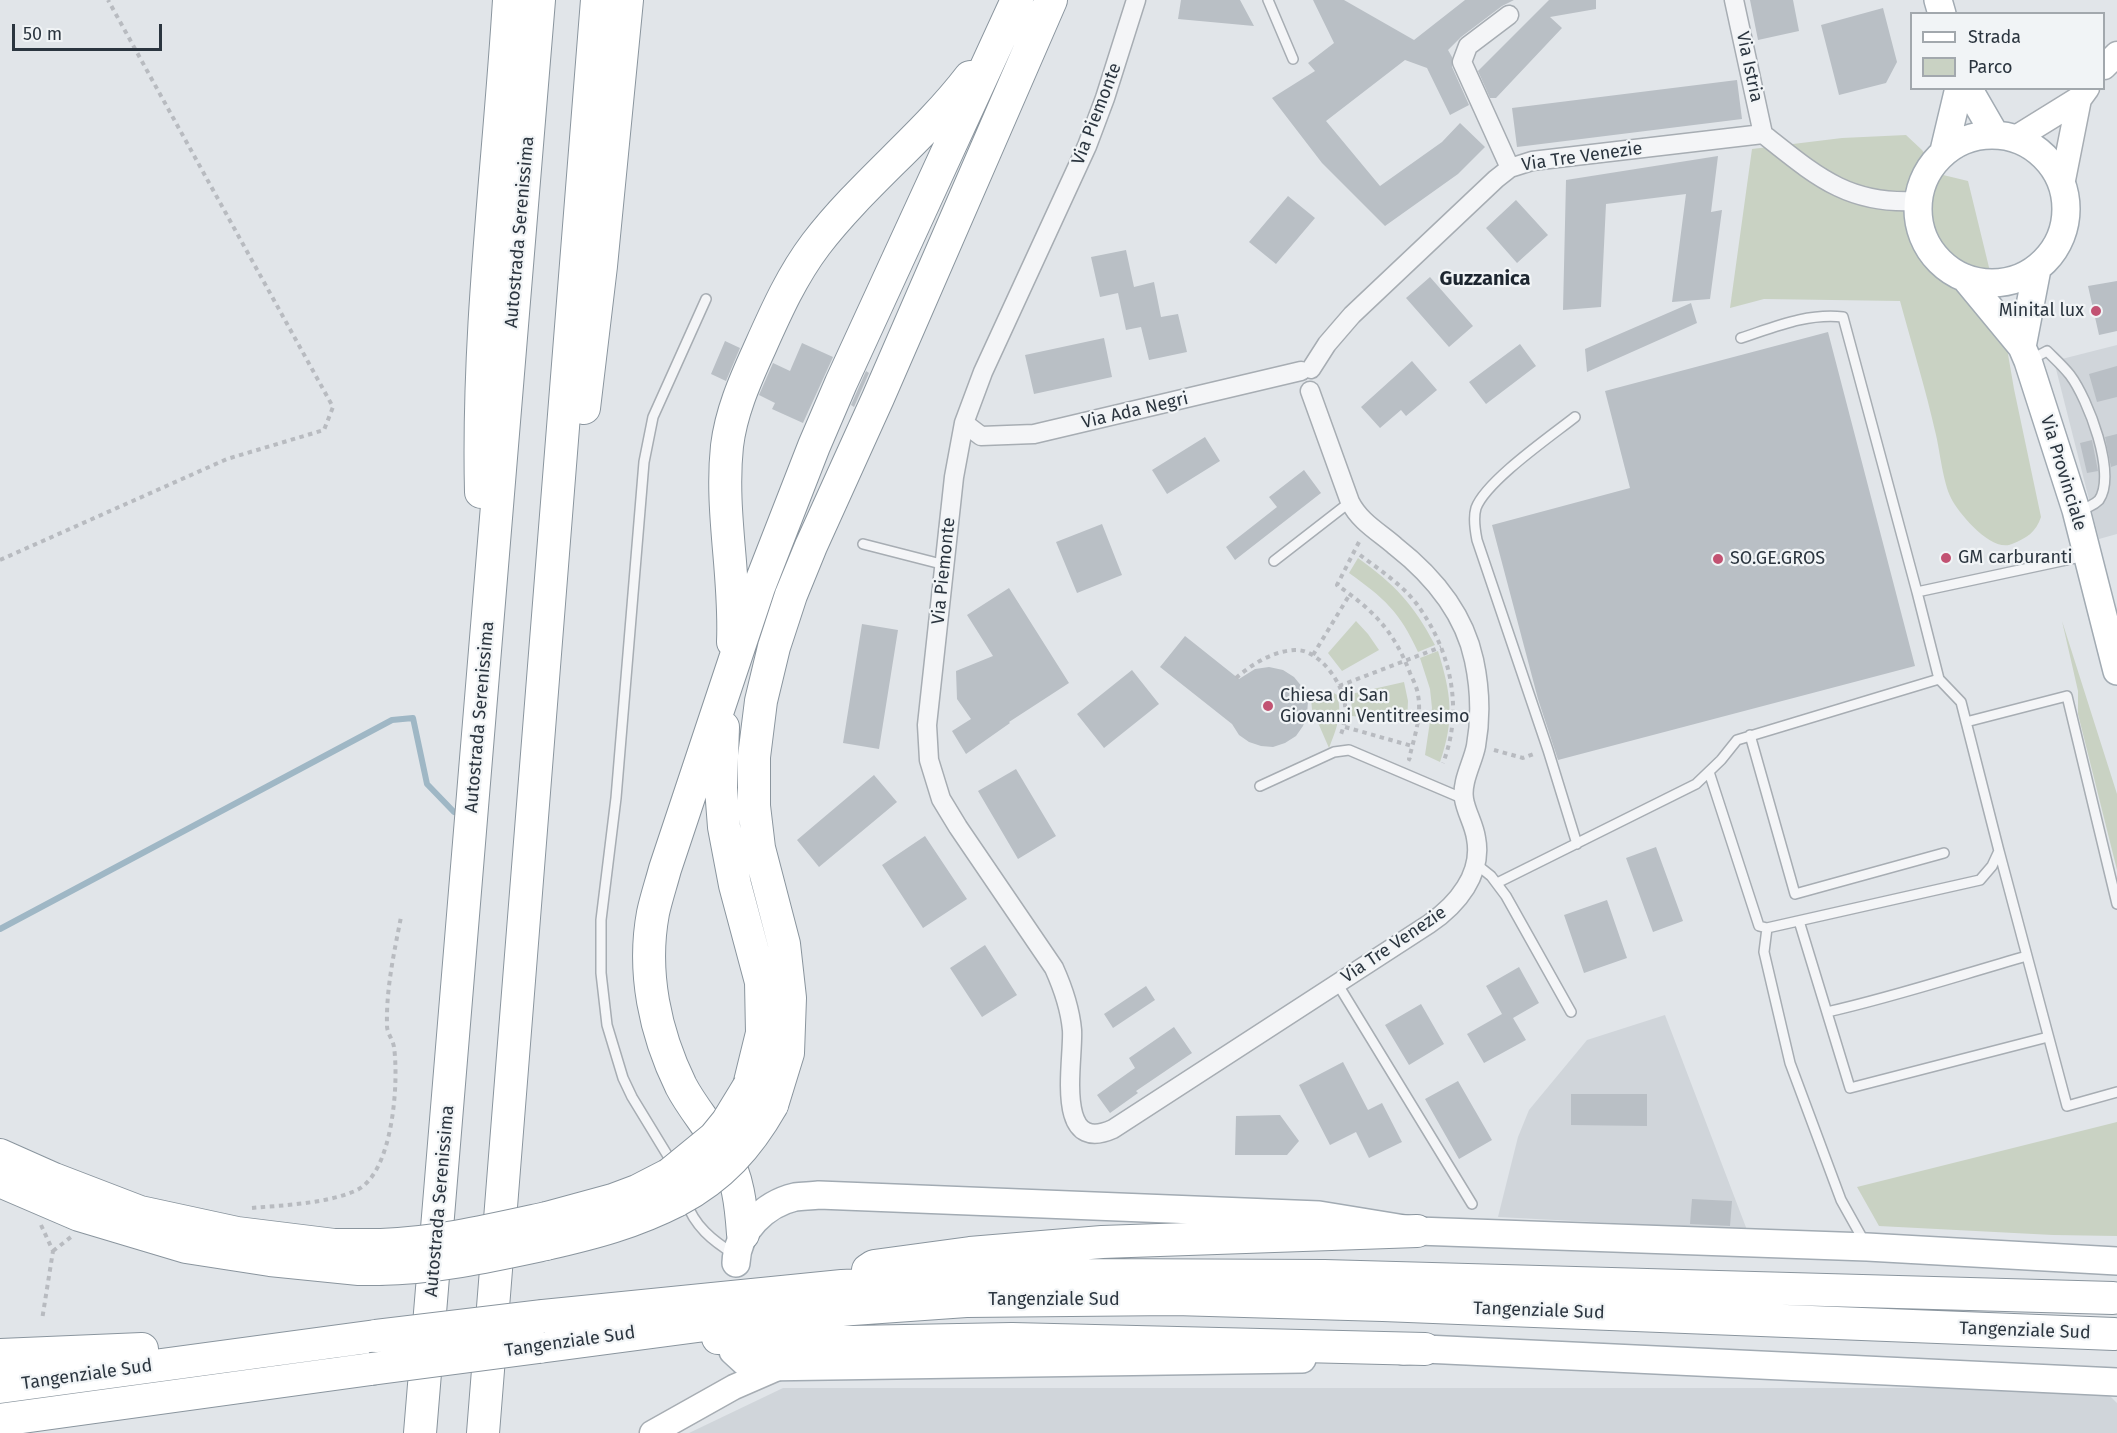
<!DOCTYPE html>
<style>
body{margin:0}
#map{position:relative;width:2117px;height:1433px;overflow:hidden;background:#e1e5e9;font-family:"Fira Sans",sans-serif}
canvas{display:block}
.legend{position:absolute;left:1910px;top:12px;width:195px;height:78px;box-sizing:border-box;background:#f1f4f6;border:2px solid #a2a8ad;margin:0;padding:8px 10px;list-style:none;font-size:18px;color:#2b353f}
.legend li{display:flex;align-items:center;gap:12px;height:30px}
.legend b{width:30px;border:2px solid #a2a8ad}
.scale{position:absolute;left:12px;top:24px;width:150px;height:27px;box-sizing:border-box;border:3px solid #2b353f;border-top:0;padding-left:8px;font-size:18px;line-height:21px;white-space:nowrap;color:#2b353f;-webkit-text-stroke:4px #f1f4f6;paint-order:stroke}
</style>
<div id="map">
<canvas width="2117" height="1433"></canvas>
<ul class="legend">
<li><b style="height:8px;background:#fff"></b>Strada</li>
<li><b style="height:16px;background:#c9d2c3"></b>Parco</li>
</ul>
<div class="scale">50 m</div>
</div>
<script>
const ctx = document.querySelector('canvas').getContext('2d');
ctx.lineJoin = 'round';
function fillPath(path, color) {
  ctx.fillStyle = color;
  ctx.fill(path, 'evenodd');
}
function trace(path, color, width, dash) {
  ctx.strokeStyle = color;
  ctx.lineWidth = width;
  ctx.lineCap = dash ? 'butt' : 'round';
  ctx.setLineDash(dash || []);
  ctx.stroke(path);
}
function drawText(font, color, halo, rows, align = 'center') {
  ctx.font = font + ' "Fira Sans",sans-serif';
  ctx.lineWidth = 4.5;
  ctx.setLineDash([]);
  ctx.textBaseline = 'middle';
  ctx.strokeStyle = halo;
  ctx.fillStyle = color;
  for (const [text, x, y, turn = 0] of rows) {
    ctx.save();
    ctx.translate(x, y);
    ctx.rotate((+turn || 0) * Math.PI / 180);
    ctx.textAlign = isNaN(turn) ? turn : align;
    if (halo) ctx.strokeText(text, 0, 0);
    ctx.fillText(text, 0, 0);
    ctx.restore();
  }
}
const built = new Path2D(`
 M2117 345V534L2099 539 2054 361Z
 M1665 1015 1747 1230 1498 1217 1518 1137 1529 1110 1587 1040Z
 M783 1388H2053L2108 1394 2117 1403V1433H689Z`);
const green = new Path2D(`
 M1906 135 1922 150 1939 174 1968 181 2003 325 2014 389 2041 517C2036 532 2027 538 2012 544 1992 553 1959 514 1951 498 1943 482 1940 452 1936 435 1926 390 1912 345 1900 301L1764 299 1730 308 1752 149 1842 138Z
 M1358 558C1395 585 1413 603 1435 645L1418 652C1400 612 1384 598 1349 573Z
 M1356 621 1368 634 1379 650 1342 671 1328 653Z
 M2062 621 2117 794V870L2078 714V691Z
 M1438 651C1451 693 1455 719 1440 762L1425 755 1432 708 1430 689 1420 658Z
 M1404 682 1408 701 1407 722 1352 716 1351 694Z
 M1329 690 1337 695C1343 714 1336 730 1329 748L1312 709 1311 699 1320 691Z
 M2117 1122V1236L2053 1235 1879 1226 1857 1187Z`);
const stream = new Path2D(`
 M0 929 392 720 413 718 427 784 454 812`);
const building = new Path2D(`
 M1181 0H1240L1254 26 1178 19Z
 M1313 0H1344L1414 40 1465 0H1514L1502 6 1461 37 1448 50 1452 57V67L1469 105 1450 115 1427 68 1405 60 1326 121 1380 186 1442 142 1460 123 1485 147 1458 174 1385 226 1322 163 1272 98 1315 71 1308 63 1334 43Z
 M1549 0H1596V9L1550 17 1562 28 1496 98H1490L1478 71Z
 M1750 0H1793L1799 31 1758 40Z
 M1883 8 1897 62 1886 83 1839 95 1821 25Z
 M1737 80 1742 119 1517 147 1512 108Z
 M1718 156 1711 212 1722 210 1710 299 1672 302 1686 194 1606 204 1601 307 1563 310 1566 180Z
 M1288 196 1315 218 1276 264 1249 242Z
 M1516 200 1548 235 1517 263 1486 228Z
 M1126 250 1134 287 1154 282 1161 317 1178 314 1187 352 1149 360 1141 327 1126 330 1118 293 1100 297 1091 257Z
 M1430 277 1473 326 1449 347 1406 298Z
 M2117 281V331L2099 335 2088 286Z
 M1691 303 1697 323 1587 372 1585 349Z
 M1828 332 1915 666 1558 760 1538 699 1492 525 1630 488 1605 391Z
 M1104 338 1112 377 1034 394 1025 355Z
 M725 341 740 348 726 381 711 374Z
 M802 343 833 357 803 423 772 409 775 403 759 395 773 363 790 371Z
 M1520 344 1536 366 1486 404 1469 382Z
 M1412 361 1437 390 1406 416 1401 410 1380 428 1361 407Z
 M2117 366V397L2097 402 2089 374Z
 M866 371 869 373 854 407 851 405Z
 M2117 434V465L2111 467 2105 437Z
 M1205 437 1220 461 1167 494 1152 470Z
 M2092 440 2098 471 2087 473 2080 443Z
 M1304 470 1321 493 1235 560 1226 547 1277 507 1269 497Z
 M1102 524 1122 575 1077 593 1056 542Z
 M1009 588 1069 683 1009 722 1010 723 966 754 952 731 971 719 957 699 956 671 993 656 967 615Z
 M862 624 898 630 879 749 843 743Z
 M1185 636 1239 679 1255 669 1269 667 1283 670 1294 677 1303 688 1308 701 1307 714 1303 726 1296 736 1285 743 1273 747 1261 746 1249 742 1239 735 1232 724 1160 667Z
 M1132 670 1159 704 1104 748 1077 714Z
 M1016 769 1056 836 1018 859 978 791Z
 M874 775 897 802 819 867 797 840Z
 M925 836 967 899 923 928 882 865Z
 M1656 847 1683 921 1653 932 1626 858Z
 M1607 900 1627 958 1584 973 1564 915Z
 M985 945 1017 995 982 1017 950 968Z
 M1519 967 1539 1003 1513 1018 1526 1040 1484 1063 1467 1034 1502 1014 1486 986Z
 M1146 986 1155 1000 1113 1028 1104 1014Z
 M1421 1004 1444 1044 1409 1065 1385 1025Z
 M1174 1027 1192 1053 1136 1091 1138 1093 1110 1113 1097 1095 1135 1068 1129 1058Z
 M1343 1062 1368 1110 1382 1103 1402 1142 1369 1158 1356 1132 1330 1145 1299 1085Z
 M1458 1081 1492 1140 1459 1159 1425 1099Z
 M1571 1094H1647V1126L1571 1125Z
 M1280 1115 1299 1141 1287 1155H1235L1236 1116Z
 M1692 1199 1732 1201 1730 1226 1690 1224Z`);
const path = new Path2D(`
 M1359 542 1337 585C1373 610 1394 631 1410 673 1413 680 1417 687 1418 695 1422 716 1414 738 1409 759L1411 760
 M1360 555C1381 571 1406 587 1421 610 1452 655 1463 712 1443 763
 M0 560 227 459 324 430 333 407 108 0
 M1313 655 1350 594
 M1236 678C1252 664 1273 651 1295 650 1319 649 1343 683 1345 705 1346 716 1344 727 1340 737
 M1339 686 1441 647
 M1345 727 1412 746
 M1494 750 1523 758 1536 753
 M252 1208C284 1205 324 1204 355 1191 393 1175 399 1083 394 1047 393 1040 387 1033 387 1026 386 989 394 953 401 917
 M41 1225 53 1251 42 1320
 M53 1251 71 1237`);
const lane = new Path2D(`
 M1268 0 1293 59
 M1741 338C1775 327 1807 313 1843 317L1917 592 2085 556
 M2030 360 2047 351C2055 359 2063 366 2070 375 2088 399 2117 474 2099 500 2093 506 2086 508 2078 510
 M1575 417C1551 436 1486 481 1476 508 1473 518 1475 530 1477 540L1548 750 1577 844
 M863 544 945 565
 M1274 561 1350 502
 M1966 722 2067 696 2117 904
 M1750 735 1795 894 1944 853
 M1709 772 1759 926 1767 928 1980 880 1992 866 1999 851 1961 702 1939 679
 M1260 786 1334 752 1349 750 1464 799
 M1999 851 2067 1106 2117 1092
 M1476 864 1491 876 1506 896 1571 1012
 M1497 883 1696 784 1721 760 1737 740 1939 679 1917 592
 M1799 921 1850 1088 2048 1037
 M1767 928 1764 952 1790 1063 1841 1200 1865 1243
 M1337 983 1472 1204
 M1827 1012C1894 997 1960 975 2027 956
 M674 1166 632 1097 623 1078 607 1025 601 973V920L616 798 644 462 653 417 706 299
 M686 1201C694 1226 713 1241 734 1254`);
const street = new Path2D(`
 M1136 0 1105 98 1087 146 983 372 964 423 954 477 927 725 929 760 941 799 958 827 1054 968C1063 988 1070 1008 1072 1030 1074 1059 1053 1156 1113 1129L1429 924C1457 905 1483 874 1476 838 1474 824 1466 812 1464 799 1461 782 1473 762 1476 746 1481 718 1480 688 1474 660 1464 613 1432 575 1395 546 1379 532 1360 522 1350 502L1310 391
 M1734 0 1763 134
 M1509 15 1468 46 1462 62 1510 168
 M1311 369 1327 344 1352 315 1496 179 1510 168 1532 161 1763 134C1815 175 1847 205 1917 201
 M964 423 981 436 1034 434 1301 371`);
const secondary = new Path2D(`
 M2104 67 2117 54
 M2016 138 2079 99 2087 88
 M2063 180 2079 99
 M652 1433 734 1387 780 1367`);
const primary = new Path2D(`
 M1938 0 1942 14
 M1968 88 1994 133
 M1918 209a74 74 0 1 1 148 0a74 74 0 1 1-148 0Z
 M1944 151 1959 88
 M1965 278 2022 347 2028 361 2076 510 2117 671
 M2022 347 2037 269
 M736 1263C737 1231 765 1204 795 1197 803 1196 811 1196 819 1195L1319 1215 1417 1231 1867 1247 2117 1261
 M733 1351 745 1362 761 1367 1302 1359
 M1403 1351 1425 1349 2117 1382`);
const highway = new Path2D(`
 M584 408 601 266 627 0
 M481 492C477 327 499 164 509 0
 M733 642C736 576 720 512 727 446 731 413 744 383 758 352 775 314 791 277 816 244 862 184 924 137 970 77
 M723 727 721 788 724 827 735 885 761 982 762 1033 749 1086
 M772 1105 788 1053 790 998 784 944 759 848 754 806V757L761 701 774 647 791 595 811 546 878 398 1051 0
 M0 1155 54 1179 140 1212 237 1233 334 1245H381
 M0 1181 79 1215 186 1247 270 1260 359 1269H379
 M547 1218 613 1200 637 1191 670 1174
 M743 1234C741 1205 738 1177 723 1151 711 1128 693 1109 681 1086 655 1033 642 972 653 913 656 899 661 884 665 869L759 587 814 446 841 383 1017 0
 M546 1244C594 1233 633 1223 678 1200
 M868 1270 874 1266 970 1253 1102 1242 1417 1231
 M543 1316 842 1286 1082 1275 1324 1276 2113 1298
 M718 1338 852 1342 1012 1339 1425 1349
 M539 1347 796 1313 966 1301 1175 1299 1383 1305 2114 1334
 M0 1355 142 1349
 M0 1387 376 1336
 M0 1420 371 1369
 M420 1433 539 0
 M483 1433 597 0`);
const highwayBridge = new Path2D(`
 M670 1174 714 1138 727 1122 749 1086
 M678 1200C721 1177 748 1147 772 1105
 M381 1245C437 1243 492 1230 547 1218
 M379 1269C436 1268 490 1256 546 1244
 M376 1336 543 1316
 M371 1369 539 1347`);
const markers = [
 [2096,311,6,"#c25272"],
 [1946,558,6,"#c25272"],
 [1718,559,6,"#c25272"],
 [1268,706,6,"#c25272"]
];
const streetNames = [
 ["Via Istria",1749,67,78],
 ["Via Piemonte",1097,114,-69],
 ["Via Tre Venezie",1582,157,-8],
 ["Autostrada Serenissima",520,232,-85],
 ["Via Ada Negri",1135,411,-13],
 ["Via Provinciale",2063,473,73],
 ["Via Piemonte",944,571,-84],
 ["Autostrada Serenissima",480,717,-85],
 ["Via Tre Venezie",1394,945,-34],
 ["Autostrada Serenissima",440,1201,-85],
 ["Tangenziale Sud",1054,1300],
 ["Tangenziale Sud",1539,1311,2],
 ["Tangenziale Sud",2025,1331,2],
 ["Tangenziale Sud",570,1342,-8],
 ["Tangenziale Sud",87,1375,-8]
];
const poiNames = [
 ["Minital lux",2084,311,"right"],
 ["GM carburanti",1958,558],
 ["SO.GE.GROS",1730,559],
 ["Chiesa di San",1280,696],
 ["Giovanni Ventitreesimo",1280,717]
];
const neighbourhoodNames = [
 ["Guzzanica",1485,279]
];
fillPath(built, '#d0d5da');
fillPath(green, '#c9d2c3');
trace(stream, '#9fb7c5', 6);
fillPath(building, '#b9bfc5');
trace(lane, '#a7adb3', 12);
trace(street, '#a7adb3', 21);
trace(secondary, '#a7adb3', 27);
trace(primary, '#a2abb3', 30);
trace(highway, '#8a959e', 34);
trace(path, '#b8bbc0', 4, [4.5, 4.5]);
trace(lane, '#f4f5f7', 9);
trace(street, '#f4f5f7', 18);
trace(secondary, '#fff', 24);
trace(primary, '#fff', 27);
trace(highway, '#fff', 32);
trace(highwayBridge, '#8a959e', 34, []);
trace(highwayBridge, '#fff', 32);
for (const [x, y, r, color] of markers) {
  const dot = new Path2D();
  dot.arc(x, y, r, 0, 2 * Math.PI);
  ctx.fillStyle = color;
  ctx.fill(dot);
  trace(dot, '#f1f4f6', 2);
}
drawText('18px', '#2b353f', '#f1f4f6', streetNames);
drawText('18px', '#2b353f', '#f1f4f6', poiNames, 'left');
drawText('bold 20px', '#1d2630', '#f1f4f6', neighbourhoodNames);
</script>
